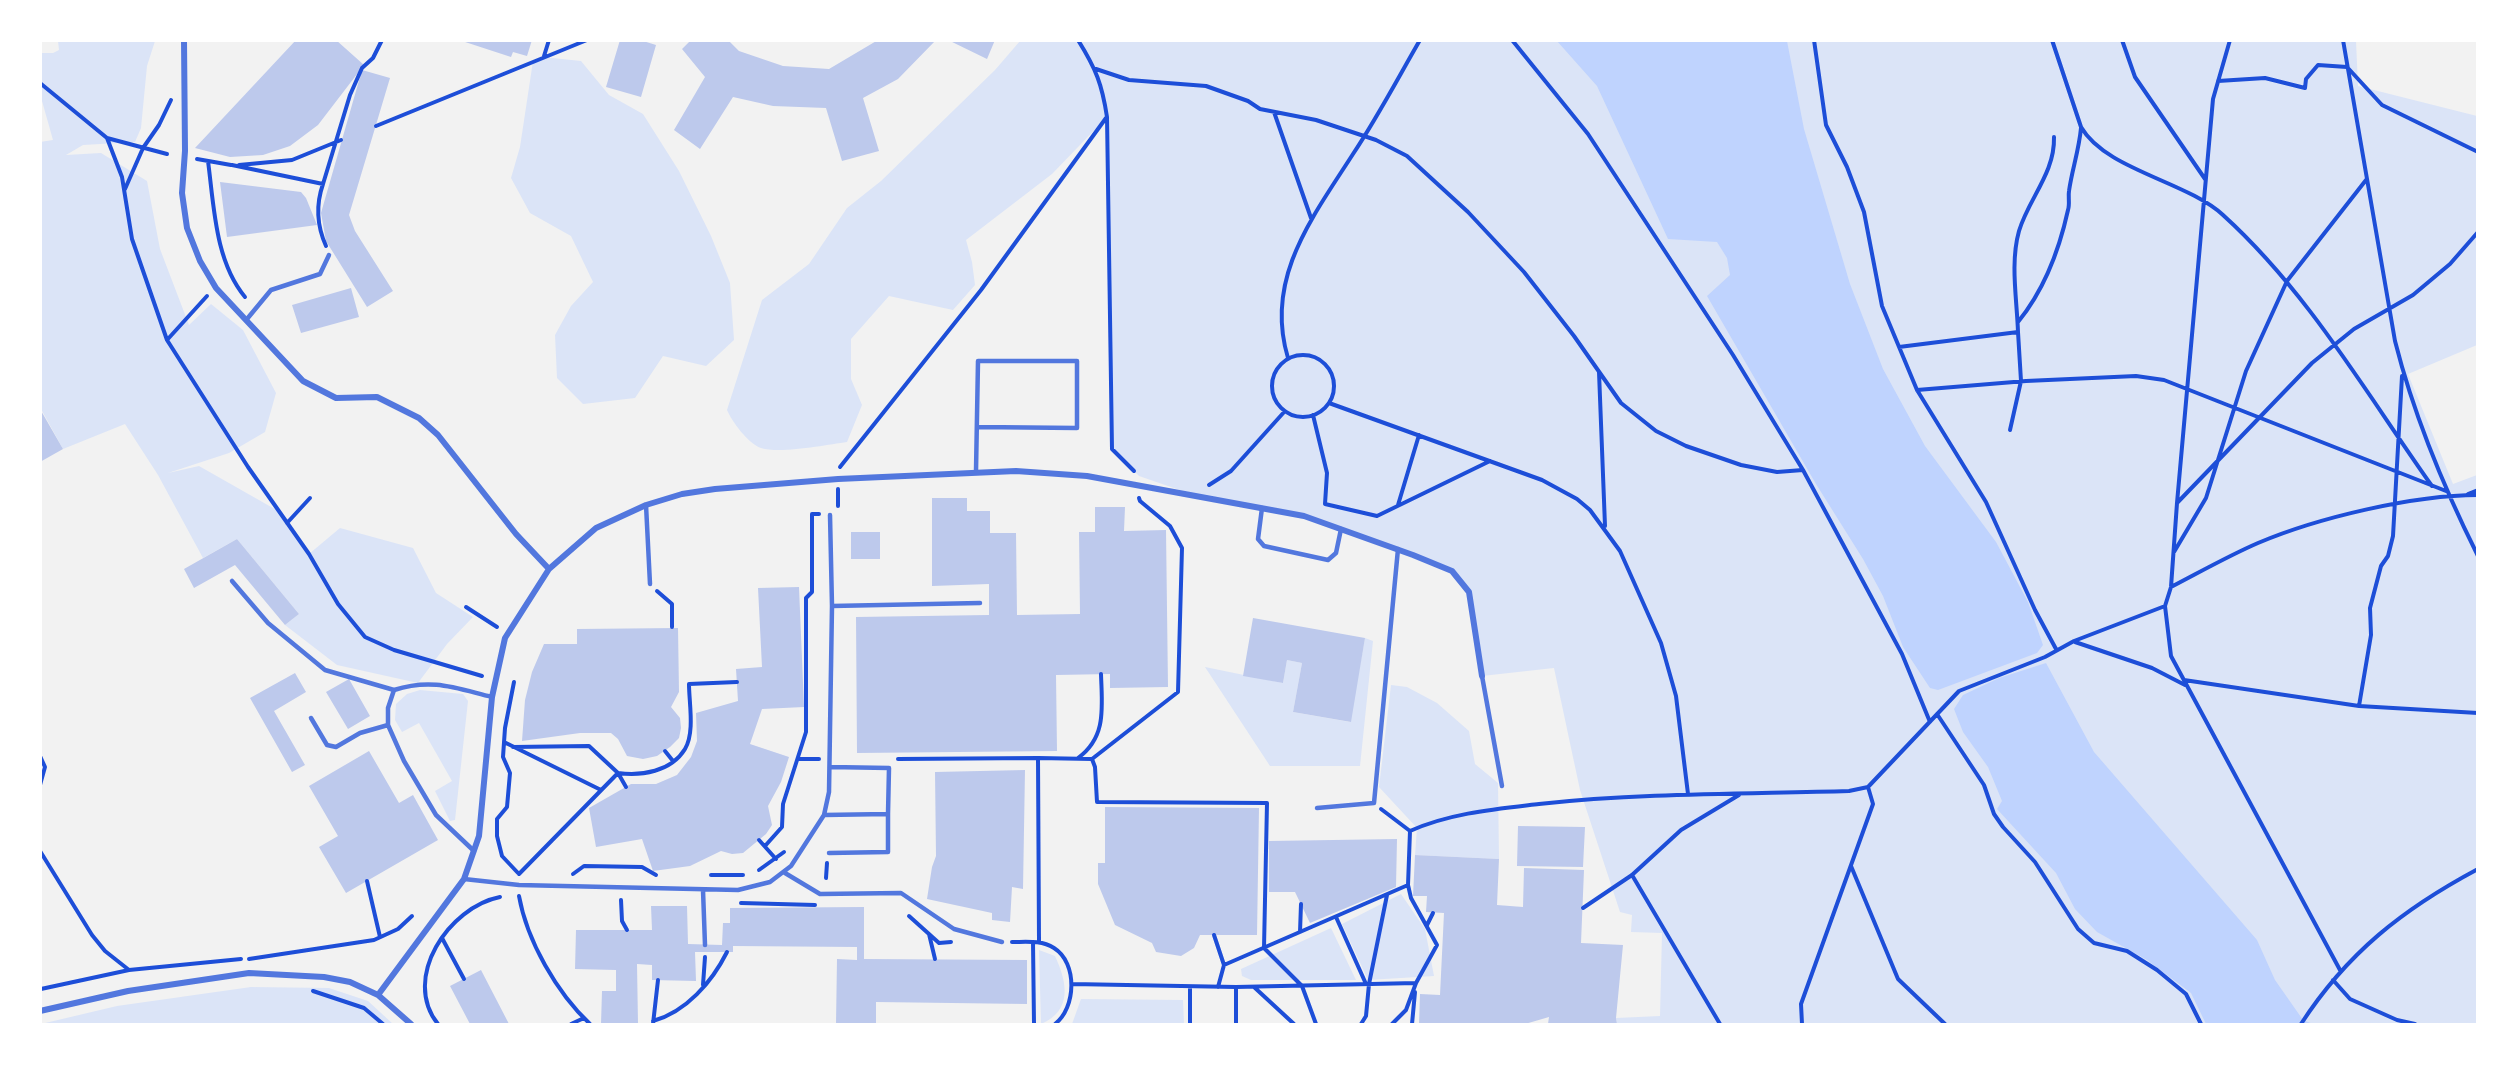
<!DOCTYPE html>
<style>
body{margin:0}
#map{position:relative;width:2518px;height:1065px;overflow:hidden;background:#f2f2f2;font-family:"Work Sans",sans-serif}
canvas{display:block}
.frame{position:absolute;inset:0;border:42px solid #fff;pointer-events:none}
</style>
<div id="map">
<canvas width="2518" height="1065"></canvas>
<div class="frame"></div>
</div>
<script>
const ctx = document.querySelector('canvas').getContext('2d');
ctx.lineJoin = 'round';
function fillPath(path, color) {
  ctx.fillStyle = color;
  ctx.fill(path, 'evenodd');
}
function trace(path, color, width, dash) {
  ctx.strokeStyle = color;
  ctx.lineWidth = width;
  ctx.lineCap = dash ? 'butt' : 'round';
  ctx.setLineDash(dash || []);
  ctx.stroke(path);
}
const green = new Path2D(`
 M58 41H155L147 66 141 128 135 142 83 145 66 155 101 153 147 181 160 249 189 325 211 304 243 330 276 393 265 432 229 453 168 473 199 466 280 512 309 554 340 528 413 548 436 593 473 617 447 644 418 683 337 665 285 625 299 614 237 539 203 558 158 475 125 424 63 449 41 409 40 142 53 140 42 101 40 53H53L59 50Z
 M1020 41H2356L2358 86 2477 116V345L2408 374 2453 484 2477 475V1024H1617L1616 1018 1660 1016 1662 933 1631 932 1632 915 1620 912 1580 790 1554 668 1482 676 1469 592 1452 571 1304 516 1194 495 1139 476 1112 449 1106 118 1052 174 966 240 972 262 975 285 953 310 889 296 851 339V379L862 405 847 442C826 445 780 454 761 448 748 443 732 422 727 410L762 300 809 264 847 208 881 181 995 70Z
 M543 57 581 61 609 95 643 114 679 171 711 236 730 283 734 340 706 366 663 356 635 398 583 404 557 378 555 335 571 306 593 282 571 236 530 213 511 178 520 147 533 61Z
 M1365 638 1373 641 1360 766H1270L1205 667 1283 683 1287 660 1302 663 1293 712 1350 722Z
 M1391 685 1407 687 1437 703 1469 731 1475 764 1498 783 1499 859 1415 855 1417 828 1379 787Z
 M420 690 463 694 468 701 455 820 450 821 435 791 452 781 419 723 402 732 395 720 396 704 407 694Z
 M1401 894 1425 929 1434 976 1368 980 1342 924Z
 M1331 928 1356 980H1251L1242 976 1241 969Z
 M1039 950 1055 956C1067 982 1073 1010 1041 1024Z
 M251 987 329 988 368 1001 393 1024H41L117 1006Z
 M1081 999 1183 1000 1184 1024H1072Z`);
const water = new Path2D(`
 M1557 41H1787L1804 129 1850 284 1883 369 1925 446 1996 542 2028 602 2043 645 2037 653 1938 690 1930 688 1903 647 1883 596 1863 559 1816 484 1707 296 1730 275 1727 258 1717 242 1668 239 1597 86Z
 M2046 663 2094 752 2257 940 2275 980 2303 1020 2313 1024H2206L2191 993 2147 960 2097 932 2075 909 2056 873 1997 809 2002 801 1988 767 1963 732 1954 709 1963 695 1999 678Z`);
const building = new Path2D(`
 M296 40H336L364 65 318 125 290 146 263 155 230 157 195 148Z
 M459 40H532L527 56 513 52 511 57Z
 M620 40H640L656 45 641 97 606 87Z
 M691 40H728L739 51 783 66 829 69 878 40H936L898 79 863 98 879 151 842 161 826 108 773 106 733 97 700 149 674 130 705 77 682 49Z
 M948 40H995L987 59Z
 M362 70 390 78 349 215 355 231 393 291 367 307 326 241 321 213Z
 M220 182 301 192 306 198 317 225 227 237Z
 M351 288 359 317 301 333 292 305Z
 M40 409 63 449 40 462Z
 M932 498H967V511H990V533H1016L1017 615 1080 614 1079 532H1095V507H1125L1124 531 1166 530 1168 687 1110 688V674L1056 675 1057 751 857 753 856 617 989 615V584L932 586Z
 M851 532H880V559H851Z
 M237 539 299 614 285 625 235 565 194 588 184 569Z
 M799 587 804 707 762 709 750 744 789 757 781 782 768 806 772 825 766 834 743 853 732 854 721 851 690 866 653 871 642 839 596 847 589 808 631 784H656L677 775 691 757 697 741 696 713 738 701 736 669 762 667 758 588Z
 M1253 618 1365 638 1351 722 1293 712 1302 663 1287 660 1283 683 1243 676Z
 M678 628 679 692 671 707 680 718 681 728 679 738 670 747 657 756 643 759 627 756 618 739 611 733H580L522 741 525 700 532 672 544 644H577V629Z
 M295 673 306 692 274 711 305 765 292 772 250 698Z
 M349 679 370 716 348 729 326 692Z
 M369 751 399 803 413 795 438 840 346 893 319 847 338 836 309 786Z
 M1025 770 1023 889 1012 887 1010 922 992 920V913L927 899 932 867 936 856 935 772Z
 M1105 807 1259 808 1257 935H1200L1194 948 1181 956 1156 952 1152 943 1115 925 1098 884V863H1105Z
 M1518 826 1585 827 1583 867 1517 866Z
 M1397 839 1396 887 1310 923 1295 892H1269V841Z
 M1415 855 1499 859 1497 905 1523 907 1524 868 1584 870 1581 943 1623 945 1616 1018 1617 1024H1548L1549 1017 1525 1024H1419L1420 994 1440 995 1444 913 1426 912 1427 896H1413Z
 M651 906H687L688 944 722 945 723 923H730V908L864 907V959L1027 960V1004L876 1002V1024H836L837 959 857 960V947L733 946V952H695L696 981 652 980V965L637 964 638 1024H601L602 991H616V970L575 969 576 930H652Z
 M481 970 509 1024H470L450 986Z`);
const path = new Path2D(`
 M1078 40C1096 69 1102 84 1107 117L1112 449 1134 471
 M1512 40 1588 134 1733 355 1803 470 1902 654 1930 722
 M1814 40 1826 125 1847 167 1864 212 1882 306 1917 390 1986 502 2035 610 2056 649
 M2052 40 2081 127C2106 170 2186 181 2223 215 2308 292 2366 393 2432 486
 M2122 40 2135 77 2205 179
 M2230 40 2213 99 2177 503 2171 587 2165 606 2171 656 2340 970
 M2343 40 2395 341C2414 416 2443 486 2478 556
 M544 56 549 40
 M1096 69 1129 80 1206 86 1248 101 1260 109 1316 120 1376 140 1407 156 1468 212 1524 272 1574 336 1621 403 1656 431 1686 446 1741 465 1777 472 1803 470
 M2218 81 2265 78 2305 88 2306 79 2318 65 2347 67 2382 105 2478 152
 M40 83 107 138 167 154
 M1274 112 1311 218
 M376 126 587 40
 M107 138 122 177 132 239 167 340 248 467 309 554 338 604 365 637 394 650 482 676
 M197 159 231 165
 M208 161C214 206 215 261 245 297
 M232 165 323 184 350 95 362 68 373 58 382 40
 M239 165 292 160 341 140
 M323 184C316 204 317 226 326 246
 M125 189 143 148 159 125 171 100
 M2018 322C2045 289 2059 251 2068 210 2070 204 2068 197 2069 191 2072 170 2079 150 2081 128
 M167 340 207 296
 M1899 347 2018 332C2017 300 2010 263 2019 231 2029 198 2055 173 2054 137
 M1272 386a31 31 0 1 1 62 0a31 31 0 1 1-62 0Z
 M1288 358C1264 279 1312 218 1353 154 1377 118 1398 78 1420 40
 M1599 372 1605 526
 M1917 390 2026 381 2136 376 2164 380 2446 491
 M1329 403 1542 480 1577 499 1590 510 1620 551 1661 643 1676 696 1688 794
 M1313 415 1327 473 1325 504
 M2010 430 2021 381 2018 332
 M840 467 981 290 1106 118
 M1209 485 1231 471 1285 411
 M2468 494 2478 490
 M2177 503 2312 363 2354 329 2413 295 2450 264 2478 232
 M1325 504 1377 516 1490 461
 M1398 505 1419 435
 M838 506V489
 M287 523 310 498
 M2174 552 2206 498 2246 371 2287 281 2366 180
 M2171 587C2200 572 2228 556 2258 543 2317 518 2413 495 2478 495
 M657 591 672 604V627
 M466 607 497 627
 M2075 642 2152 668 2185 685
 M2184 680 2359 706 2478 713
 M514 682 505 728 503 757 510 773 507 807 497 819V836L502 856 518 873
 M2359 706 2371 635 2370 608 2381 566 2388 556 2393 536 2402 376
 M1937 714 1984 785 1994 814 2003 827 2035 862 2078 929 2094 943 2127 951 2157 970 2186 994 2201 1024
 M504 742 601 790
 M513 747 589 746 618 773 626 787
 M665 751 673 761
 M40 756 45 767 40 785
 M1078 758C1107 737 1102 707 1101 674
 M799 759H819
 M898 759 1038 758
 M1092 759 1095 767 1097 802 1267 803 1264 948 1302 986 1316 1024
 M618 773C641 776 671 772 685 749 695 732 689 703 689 684L737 682
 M1381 809 1410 831
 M759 840 776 859
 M765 846 782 827 783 804 806 732V598L812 592V514H819
 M40 851 92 935 105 951 129 970
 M1851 866 1898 979 1945 1024
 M759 870 784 852
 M519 874 618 773
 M573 874 584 866 642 867 656 875
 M711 875H743
 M1632 875 1720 1024
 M826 878 827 863
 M367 881 380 937
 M519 896C527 941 557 993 590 1024
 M621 900 622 921 627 930
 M741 903 815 905
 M1583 908 1632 875 1681 830 1739 795
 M909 916 939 943 951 942
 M1336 917 1366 984
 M1427 925 1433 913
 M1300 932 1301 904
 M929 934 935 959
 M1214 935 1224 965 1218 987
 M442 938 464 979
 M1012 942C1027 942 1041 940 1054 948 1078 963 1076 1008 1055 1024
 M1033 942 1034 1024
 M1039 942 1038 758 1092 759 1178 692 1182 548 1170 526 1140 501 1139 498
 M249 959 374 940 398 929 412 916
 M1224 965 1408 885
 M2333 980 2350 999 2397 1020 2415 1024
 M1072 984 1236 987 1416 983
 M703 985 705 957
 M1190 987V1024
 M1254 987 1294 1024
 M41 989 129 970 241 959
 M313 991 364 1008 383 1024
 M653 1021C686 1012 712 982 727 952
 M438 1024C401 978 449 907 500 897
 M571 1024 584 1018
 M653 1024 658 980
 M1236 1024V987
 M1361 1024 1366 1016 1369 984 1387 895
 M1392 1024 1406 1010 1416 983 1437 945 1411 898 1408 885 1410 831C1450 813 1496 809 1539 804 1642 793 1746 794 1849 791L1868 787 1959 691 2045 657 2074 641 2165 606
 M1412 1024 1415 992
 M1802 1024 1801 1004 1873 804 1868 787
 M2301 1024C2347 953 2403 909 2478 869`);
const service = new Path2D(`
 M247 319 271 290 320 274 329 255
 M976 471 978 361H1077V428L977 427
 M646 505 650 584
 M1262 508 1258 539 1264 546 1328 560 1336 553 1341 529
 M232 581 268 623 325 670 394 690
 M832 606 980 603
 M1482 676 1502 786
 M311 718 327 745 336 747 360 733 388 725
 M1317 808 1374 803 1398 549
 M824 815 888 814 889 768 830 767
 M474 851 436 815 404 761 388 725V708L394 690C432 678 455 688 492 697
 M829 853 888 852V814
 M785 873 820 894 901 893 954 929 1002 942
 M464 879 519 885 738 890 770 882 791 866 824 815 829 792 832 606 830 515
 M703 890 705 945`);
const minor = new Path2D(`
 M184 40 185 151 182 193 187 228 200 261 216 288 303 381 336 398 377 397 419 418 438 435 516 534 549 569
 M378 995 464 879 479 836 492 697 505 638 549 569 596 528 646 505 682 494 715 489 838 479 1016 471 1087 476 1304 516 1413 555 1452 571 1469 592 1482 676
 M40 1011 128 991 249 973 324 977 350 982 378 995 411 1024`);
fillPath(green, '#dbe4f7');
fillPath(water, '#bfd3fe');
fillPath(building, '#bdc9ec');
trace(path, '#1d4ed8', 4);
trace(service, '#5277de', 4.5);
trace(minor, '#5277de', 6);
</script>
